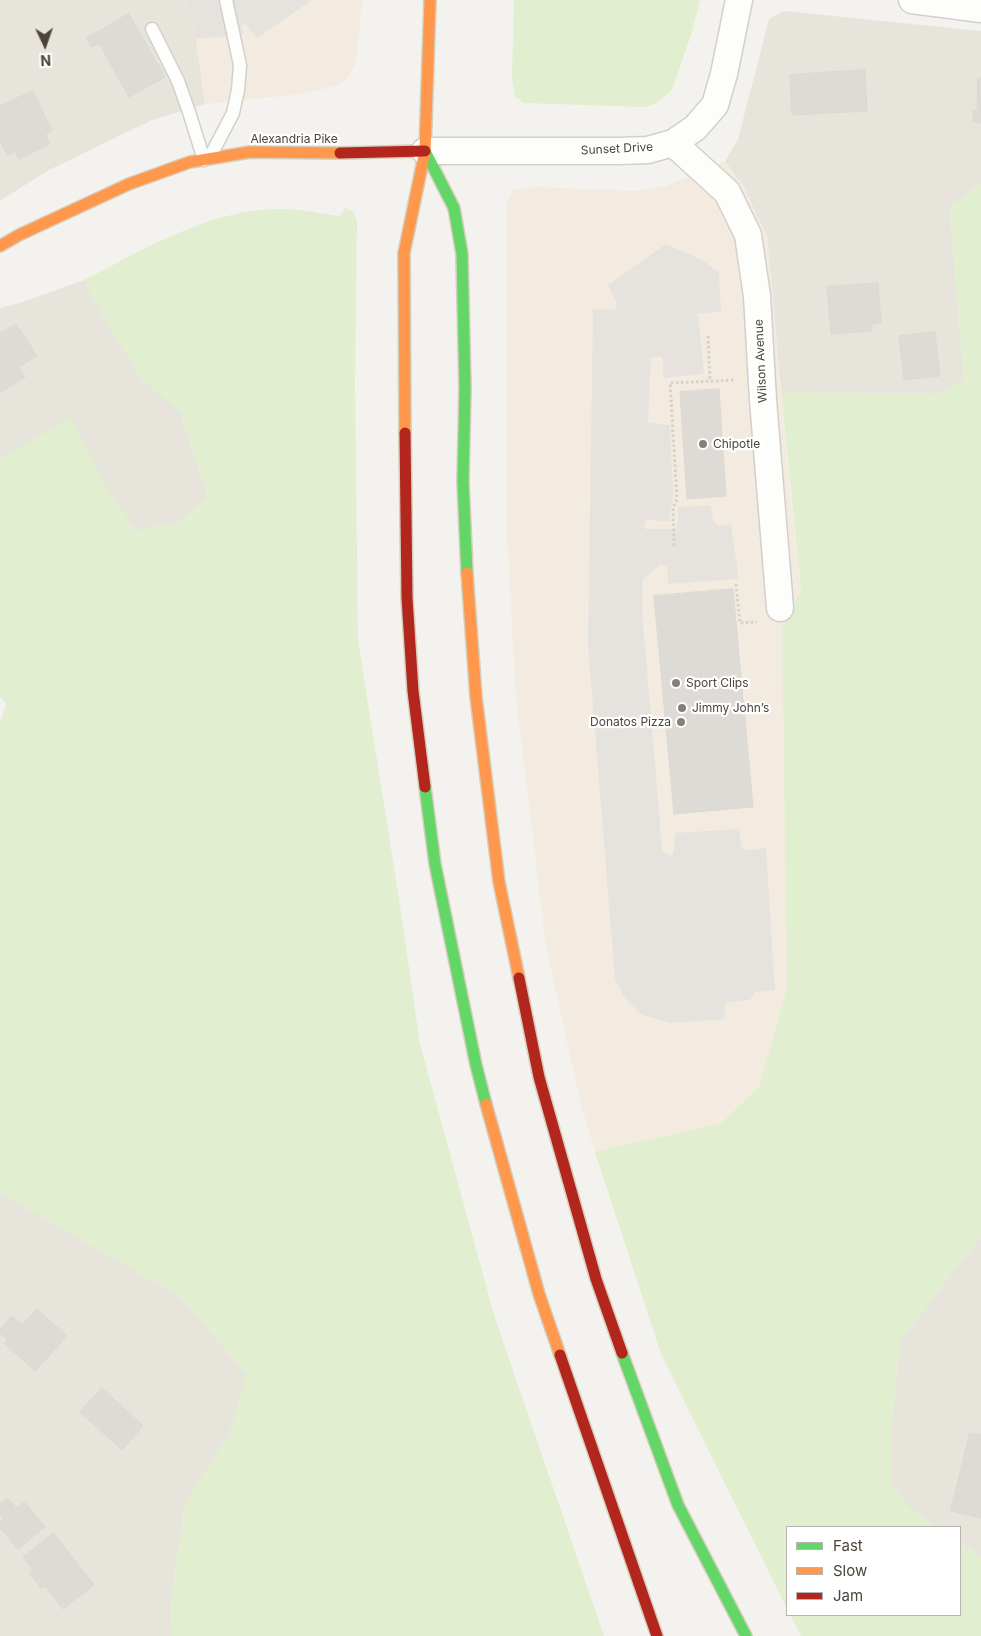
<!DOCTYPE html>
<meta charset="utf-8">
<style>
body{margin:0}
#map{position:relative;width:981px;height:1636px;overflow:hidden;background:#f4f2ee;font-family:Inter,sans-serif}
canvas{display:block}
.legend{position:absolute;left:786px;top:1526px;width:175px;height:90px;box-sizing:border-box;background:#fff;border:1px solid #b7b4b0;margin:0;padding:6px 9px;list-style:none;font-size:15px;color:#4b4439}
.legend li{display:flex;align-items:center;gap:10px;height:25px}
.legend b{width:25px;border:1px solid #b7b4b0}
.north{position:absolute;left:20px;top:20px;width:50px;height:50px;-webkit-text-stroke:4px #fff;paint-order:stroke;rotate:177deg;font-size:14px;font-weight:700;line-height:20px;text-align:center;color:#4b4439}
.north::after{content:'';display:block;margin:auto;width:18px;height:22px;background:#4b4439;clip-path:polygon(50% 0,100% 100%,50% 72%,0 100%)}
</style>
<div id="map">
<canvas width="981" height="1636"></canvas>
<ul class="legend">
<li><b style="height:6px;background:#63d668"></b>Fast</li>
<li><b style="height:6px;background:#ff974d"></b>Slow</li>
<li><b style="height:6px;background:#b3261e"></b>Jam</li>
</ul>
<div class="north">N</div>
</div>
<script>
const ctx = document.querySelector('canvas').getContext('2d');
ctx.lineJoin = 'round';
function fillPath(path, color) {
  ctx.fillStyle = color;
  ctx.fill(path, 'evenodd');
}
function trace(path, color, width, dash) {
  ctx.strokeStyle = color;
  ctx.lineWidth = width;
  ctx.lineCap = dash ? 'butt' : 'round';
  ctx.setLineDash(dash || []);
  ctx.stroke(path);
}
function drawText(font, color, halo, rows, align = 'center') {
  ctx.font = font + ' Inter,sans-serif';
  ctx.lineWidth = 4.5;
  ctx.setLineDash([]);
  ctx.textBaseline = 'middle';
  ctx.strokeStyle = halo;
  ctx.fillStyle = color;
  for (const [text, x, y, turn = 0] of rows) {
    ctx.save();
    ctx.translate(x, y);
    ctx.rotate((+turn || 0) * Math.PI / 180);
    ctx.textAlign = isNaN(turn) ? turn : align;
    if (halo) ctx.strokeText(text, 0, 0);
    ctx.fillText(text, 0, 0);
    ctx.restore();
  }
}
const residential = new Path2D(`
 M0 0H186L196 39 205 104 152 120 49 170 0 201Z
 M784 11 981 31V183L950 207 964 379 939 394 781 392 767 237 744 188 725 161 738 139 769 19Z
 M84 280 107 323 141 377 180 412 208 496 178 523 136 531 110 494 0 458V308L23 302Z
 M0 1194 22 1205 181 1297 247 1375 230 1433 185 1504 171 1601 172 1636H0Z
 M979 1238H981V1557L960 1543V1527H937L909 1508 891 1484V1430L900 1341Z`);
const commercial = new Path2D(`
 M186 0H363L355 65 347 79 335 86 303 94 205 104 196 39Z
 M725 161 744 188 767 237 789 481 801 590 782 628 787 989 759 1086 721 1123 595 1152 580 1101 546 946 516 700 507 535V203L513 190 537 187 637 191 666 186Z`);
const green = new Path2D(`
 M514 0H700L692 32 672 90 657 103 644 107 524 103 515 96 512 80Z
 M981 183V1238H979L900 1341 891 1430V1484L910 1508 937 1527H787V1609L661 1354 595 1152 721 1123 759 1086 787 989 782 628 801 590 781 392 939 394 964 379 950 207Z
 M345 207 353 212 357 221 355 382 358 641 398 892 420 1044 494 1315 604 1636H172L171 1601 185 1504 230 1433 246 1375 181 1297 22 1205 0 1194V723L6 704 0 697V458L71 418 110 494 136 531 178 523 208 496 180 412 141 377 107 323 84 280C147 248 211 208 283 209 302 209 322 214 340 216Z
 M960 1543 981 1557V1636H801L790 1615H960Z`);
const parking = new Path2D(`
 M186 0H312L257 38 244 23 242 25 243 35 196 39Z
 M666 244 704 261 719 273 721 312 698 314 704 374 663 378V359L661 356 651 358 648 423 670 425 673 495 669 521 647 520 644 524 645 529H676L678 521V507L711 505 713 520 718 526 731 524 739 579 668 584 667 566 661 564 643 579 642 609 662 847 663 852 672 856 674 850 675 833 739 829 742 848 750 850 766 848 775 990 755 992 750 1000 725 1003V1019L671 1023 642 1015 625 998 615 980 588 645 593 309 615 310 617 304 608 285Z`);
const building = new Path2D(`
 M129 14 165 77 129 97 99 43 92 47 87 38Z
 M865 70 867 111 792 115 790 75Z
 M978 78H981V123L973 122V110H977Z
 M33 91 52 131 45 135 50 144 19 159 15 151 7 155 0 140V106Z
 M878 283 881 323 872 324V331L831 334 827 287Z
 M16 324 37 356 19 367 25 377 0 393V334Z
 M935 332 940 376 904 380 899 336Z
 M719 389 726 496 687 499 680 392Z
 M733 589 753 807 674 814 654 596Z
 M37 1309 67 1336 35 1371 4 1343 8 1340 0 1333V1329L12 1316 22 1325Z
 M102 1388 143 1426 122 1450 80 1412Z
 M970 1433 981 1435V1518L951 1511Z
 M8 1498 16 1508 24 1502 45 1527 18 1549 0 1528V1521L3 1518 0 1514V1504Z
 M54 1533 94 1585 63 1609 45 1586 42 1589 30 1573 33 1570 23 1557Z`);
const path = new Path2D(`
 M708 336 710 381
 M674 546 673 508 677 499 670 383 735 380
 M736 584 740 623 757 622`);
const lane = new Path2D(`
 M152 29 178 81 189 112 204 160
 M210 157 233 113 238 90 240 65 226 0`);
const street = new Path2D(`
 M912 0 981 9
 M673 143 727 192 748 235 757 296 763 400 780 608
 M425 151H619L648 150 673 143 695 128 715 105 724 74 739 0`);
const fast = new Path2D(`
 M425 151 454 208 462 254 465 388 463 482 467 573
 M425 787 435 864 476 1065 486 1104
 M622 1353 678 1505 746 1636`);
const slow = new Path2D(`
 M0 246 19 235 129 184 190 162 250 152 340 153
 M405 433 404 253 425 151 430 0
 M467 573 476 697 499 882 519 978
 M486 1104 539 1294 560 1355`);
const jam = new Path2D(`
 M340 153 425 151
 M405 433 407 598 413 691 425 787
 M519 978 539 1077 596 1279 622 1353
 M560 1355 657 1636`);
const markers = [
 [703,444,5,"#868178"],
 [676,683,5,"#868178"],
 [682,708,5,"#868178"],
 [681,722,5,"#868178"]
];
const streetNames = [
 ["Alexandria Pike",294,139],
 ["Sunset Drive",617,149,-3],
 ["Wilson Avenue",761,361,-93]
];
const poiNames = [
 ["Chipotle",713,444],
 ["Sport Clips",686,683],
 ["Jimmy John’s",692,708],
 ["Donatos Pizza",671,722,"right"]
];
fillPath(residential, '#e7e4dc');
fillPath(commercial, '#f3ebdf');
fillPath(green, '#e1eecf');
fillPath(parking, '#e6e3df');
fillPath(building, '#dedbd6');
trace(building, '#dcd9d4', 1);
trace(lane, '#d2d0cb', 15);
trace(street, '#d2d0cb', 29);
trace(fast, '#d6cebb', 14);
trace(slow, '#d6cebb', 14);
trace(jam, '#d6cebb', 14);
trace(path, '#d3d2cc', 3, [2.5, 2.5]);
trace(lane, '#fdfdfc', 12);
trace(street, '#fdfdfc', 26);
trace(fast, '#63d668', 11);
trace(slow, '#ff974d', 11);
trace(jam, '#b3261e', 11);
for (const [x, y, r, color] of markers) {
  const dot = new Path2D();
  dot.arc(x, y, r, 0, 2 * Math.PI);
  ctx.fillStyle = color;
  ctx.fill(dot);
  trace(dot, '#fff', 2);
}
drawText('12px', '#4b4439', '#fff', streetNames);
drawText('12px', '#4b4439', '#fff', poiNames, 'left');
</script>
